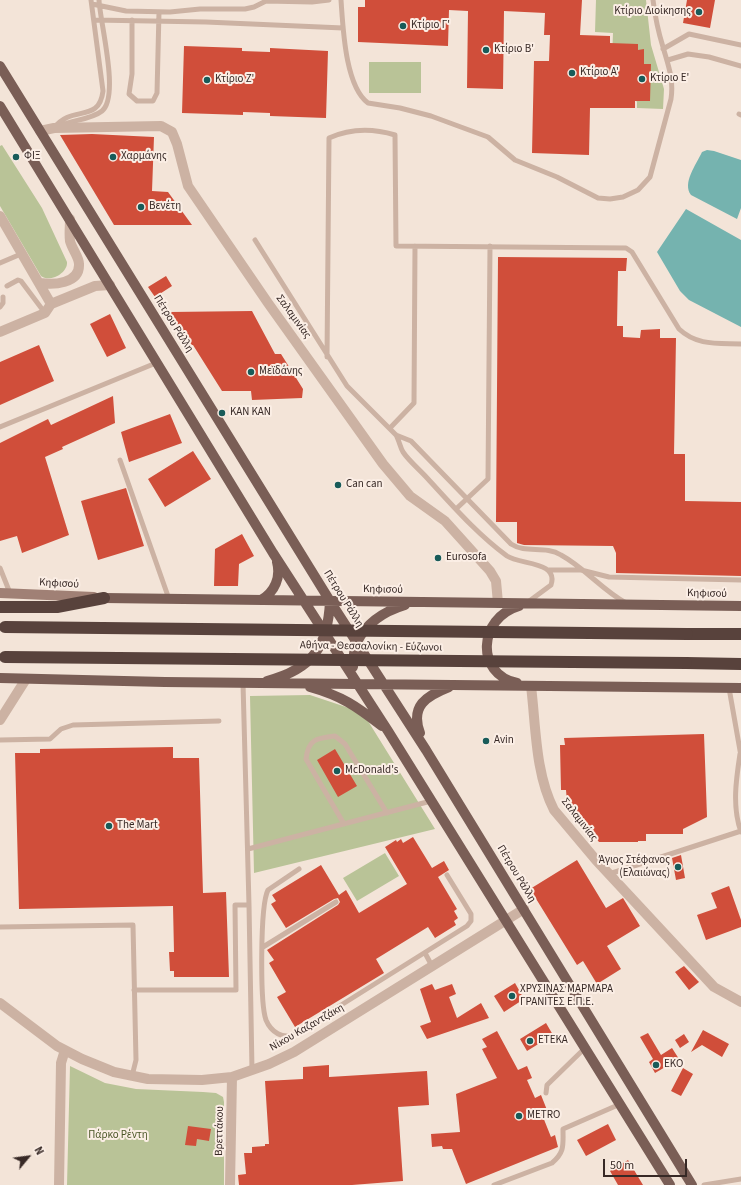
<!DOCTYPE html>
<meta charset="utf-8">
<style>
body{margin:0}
#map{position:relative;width:741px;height:1185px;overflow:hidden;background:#f3e4d8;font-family:"Source Sans 3",sans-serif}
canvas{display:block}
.north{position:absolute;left:8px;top:1137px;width:40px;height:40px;-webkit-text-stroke:3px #fbeee5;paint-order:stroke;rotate:61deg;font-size:11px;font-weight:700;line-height:16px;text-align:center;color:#372926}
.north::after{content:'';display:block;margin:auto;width:14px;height:18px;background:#372926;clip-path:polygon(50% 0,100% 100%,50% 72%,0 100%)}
.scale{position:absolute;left:603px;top:1159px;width:84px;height:18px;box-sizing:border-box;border:2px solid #372926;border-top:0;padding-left:5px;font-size:12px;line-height:14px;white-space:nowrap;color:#372926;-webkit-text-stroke:3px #fbeee5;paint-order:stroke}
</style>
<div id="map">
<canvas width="741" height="1185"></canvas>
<div class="north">N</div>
<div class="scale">50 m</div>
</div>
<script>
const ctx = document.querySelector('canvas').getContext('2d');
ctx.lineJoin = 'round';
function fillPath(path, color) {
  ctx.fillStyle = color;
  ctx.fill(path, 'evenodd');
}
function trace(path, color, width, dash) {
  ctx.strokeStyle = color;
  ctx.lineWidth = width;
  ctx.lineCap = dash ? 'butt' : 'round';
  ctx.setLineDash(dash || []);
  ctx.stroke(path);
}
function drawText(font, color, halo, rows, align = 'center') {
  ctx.font = font + ' "Source Sans 3",sans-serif';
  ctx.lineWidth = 4;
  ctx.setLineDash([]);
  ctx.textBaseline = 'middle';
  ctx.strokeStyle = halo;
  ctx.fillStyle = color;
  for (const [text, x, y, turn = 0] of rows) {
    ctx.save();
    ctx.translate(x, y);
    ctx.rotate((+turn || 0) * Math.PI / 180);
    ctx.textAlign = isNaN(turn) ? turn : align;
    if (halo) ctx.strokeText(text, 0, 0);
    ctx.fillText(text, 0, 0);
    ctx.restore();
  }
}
const green = new Path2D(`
 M596 0H646L651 45 664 89 663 109 637 108V102L624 83H611L613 33 595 32Z
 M369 62H421V93H369Z
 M2 145 42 208 67 262C68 273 50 283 41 276L0 206V146Z
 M310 695 352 709 368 721 435 829 254 873 250 696Z
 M385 853 399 876 357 901 343 878Z
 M70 1066 105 1083 136 1089 203 1092 216 1093 223 1097 224 1102V1185H67Z`);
const water = new Path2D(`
 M707 150 714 151 741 160V208L737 219 691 195C682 183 696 165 702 152Z
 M686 209 741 240V327L689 300 680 291 657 252Z`);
const building = new Path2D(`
 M365 0H582L580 35 610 36V43L638 44V50L644 49V64H651L650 101H635V108H590L589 155 532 153 534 61H549L550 35H544L545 13 504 11 503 89 467 88 468 11 449 10 448 46 358 42V7H365Z
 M687 0H715L710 28 683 23Z
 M184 46 242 48V51L270 52V48L328 51 326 118 270 116V113L243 112V115L182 113Z
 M92 134 154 137 152 191 168 192 192 225H114L60 135Z
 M498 257 627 258 626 271H618L617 326H623V337L640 338 641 330 660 329V338H676L674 454H685V501L741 502V576L616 573V553L613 546 524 545 517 543V522H496Z
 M166 276 172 286 155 297 148 287Z
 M252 311 275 354H281L303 389 302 398 252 400 251 391H222L193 345H190L170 312Z
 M110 314 126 348 107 357 90 324Z
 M39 345 54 381 0 405V362Z
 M113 396 115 423 62 447 63 449 45 457 69 535 22 553 17 536 0 541V443L48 419 51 425Z
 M170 414 182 443 129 462 121 432Z
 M193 451 211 479 165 507 148 479Z
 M126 488 144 546 98 560 81 501Z
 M242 534 254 556 239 564 238 586H214L215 549Z
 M704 734 707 817 683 829V834H646V841H638V842H599L567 802 566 790H561L560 745H565L564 738Z
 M173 747V758H199L203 893 226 892 229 977H174V971H170L169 952H174L173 906 19 909 15 753H40V749Z
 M335 749 357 786 338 797 317 760Z
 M413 837 432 868 444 861 449 870 438 877 457 909 454 911 458 918 454 921 456 925 435 938 428 927 376 959 384 973 295 1027 277 997 286 992 269 963 274 960 267 950 338 905 340 902 338 898 334 899 286 928 271 904 276 901 272 895 321 865 339 895 346 890 359 913 407 884 385 847 396 840 397 842 401 839 403 843Z
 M681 855 685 878 676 880 672 858Z
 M577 860 606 908 623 898 640 926 607 946 621 969 597 984 583 961 577 965 530 889Z
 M729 886 741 920V927L706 940 697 915 717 908 711 893Z
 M684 966 699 982 689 990 675 972Z
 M515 983 524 999 504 1012 494 996Z
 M432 984 435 990 452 984 456 994 449 997 457 1018 481 1003 489 1018 427 1039 420 1026 431 1022 420 989Z
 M546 1023 553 1035 527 1051 520 1039Z
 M703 1030 729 1044 722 1057 702 1045 691 1052Z
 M497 1031 518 1070 527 1066 532 1078 527 1080 535 1098 541 1095 549 1115 543 1117 551 1137 555 1135 558 1147 466 1184 452 1149H443L442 1146 432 1147 431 1134 460 1132 456 1094 497 1078 482 1049 487 1047 482 1039Z
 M648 1033 661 1055 672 1048 679 1059 655 1073 649 1062 653 1059 640 1037Z
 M684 1034 689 1042 680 1048 675 1040Z
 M329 1065V1077L427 1071 429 1105 398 1107 403 1181 352 1185H239L238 1175 246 1174 244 1153H252V1147L265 1146V1144H269L265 1081 303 1079V1067Z
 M683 1068 693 1074 681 1096 671 1091Z
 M608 1124 616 1140 586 1156 577 1140Z
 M188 1126 211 1129 209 1141 197 1139 196 1146 185 1145Z
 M628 1160 643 1185H618L610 1171Z`);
const lane = new Path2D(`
 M341 0C343 27 345 86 368 103L400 108 431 116 488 137 515 160 557 177 598 198 610 199 623 197 638 190 650 177 671 99C674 79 668 65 663 47 658 31 655 16 653 0
 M92 4 126 11 170 12 200 9H245L254 7 266 1 312 2 329 0
 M94 20 206 22 343 28
 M132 20V74L129 94 137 101H153L157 93 159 12
 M663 49 689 34 741 45
 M668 60 688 54 709 57 741 66
 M739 114 741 115
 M62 125C74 120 92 119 102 111 120 96 100 23 99 0
 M54 128C72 104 99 124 103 91L91 0
 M255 240 347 386 396 435 411 441 511 544C526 554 545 545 561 555 585 568 602 590 626 603
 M0 263 21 254
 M7 286 18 280 21 281 45 313
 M0 307 3 303V297
 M327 357 329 138C351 128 372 128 395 135L396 246 626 248 632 252 679 329C697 346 718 343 741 344
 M0 427 156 363
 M390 428 414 403 415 246
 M396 435C399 440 400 447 403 452 409 461 420 470 428 479 452 505 477 534 507 556 520 565 559 561 551 585L528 602
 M120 460 169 599
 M456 509 488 479 490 246
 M0 568 10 593
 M549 570H581L609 577 741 580
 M243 683 249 905 252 1070
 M729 688 741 756
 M0 740 50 739 61 729 73 725 219 721
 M740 754C736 780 732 807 741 832
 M344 824 306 759C308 739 317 738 335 736L345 744 387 813
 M248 849 431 801
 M299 869 268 890C260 905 260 1004 266 1020 271 1032 283 1040 295 1034L467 926 471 921V914L447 875
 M609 874 741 831
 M0 927 133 925 136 1060 132 1076
 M263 947 336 902
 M425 953 432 966
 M134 990H236L235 905H249
 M546 1093 547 1085 584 1049
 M494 1185 552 1163C565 1152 563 1145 563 1129L618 1105
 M704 1185 741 1179`);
const street = new Path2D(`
 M40 131 54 128 161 126 172 132 177 144 188 186 268 303 383 464 410 496 445 521 490 571 496 581 498 603
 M0 216 51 304
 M40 283C53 285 80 284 79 264 79 257 72 249 70 241 69 234 70 226 70 219
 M0 332 45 313 51 304 95 286 110 285
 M531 686C536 726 535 773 554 810L596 860 714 987 741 1002
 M0 720 26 679
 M0 1003 57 1046 82 1059 114 1072 148 1079 202 1080 232 1077 269 1064 294 1052 524 909
 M59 1185 61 1063 65 1050
 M230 1185 232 1077`);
const secondary = new Path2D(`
 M0 593 94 597`);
const primary = new Path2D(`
 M0 66 330 601 426 750 692 1185
 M0 106 273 553 388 731 670 1185
 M104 598 741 606
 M261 600C275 592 281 577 277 562
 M353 667C354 659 353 649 357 642 367 622 385 611 405 605
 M0 678 165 682 741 688
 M267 681C313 669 328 646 330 601
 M517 683C475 674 478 618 519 606
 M310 687C342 696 356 706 382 726
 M420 733C410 706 426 696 449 687`);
const highway = new Path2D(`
 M0 607H57L104 598
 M687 634H741
 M686 663 741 664`);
const highwayBridge = new Path2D(`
 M5 627 687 634
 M5 657 686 663`);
const markers = [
 [699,12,4,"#185b59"],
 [403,26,4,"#185b59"],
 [486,50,4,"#185b59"],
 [572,73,4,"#185b59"],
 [642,79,4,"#185b59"],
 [207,80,4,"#185b59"],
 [16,157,4,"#185b59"],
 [113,157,4,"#185b59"],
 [141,207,4,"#185b59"],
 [251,372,4,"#185b59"],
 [222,413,4,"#185b59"],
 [338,485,4,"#185b59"],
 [438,558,4,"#185b59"],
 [486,741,4,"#185b59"],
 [337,771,4,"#185b59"],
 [109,826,4,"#185b59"],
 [678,867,4,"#185b59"],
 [512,996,4,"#185b59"],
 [530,1041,4,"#185b59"],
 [656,1065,4,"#185b59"],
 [519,1116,4,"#185b59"]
];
const poiNames = [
 ["Κτίριο Διοίκησης",691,12,"right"],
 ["Κτίριο Γ'",411,26],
 ["Κτίριο Β'",494,50],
 ["Κτίριο Α'",580,73],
 ["Κτίριο Ε'",650,79],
 ["Κτίριο Ζ'",215,80],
 ["ΦΙΞ",24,157],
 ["Χαρμάνης",121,157],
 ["Βενέτη",149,207],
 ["Μεϊδάνης",259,372],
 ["ΚΑΝ ΚΑΝ",230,413],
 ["Can can",346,485],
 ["Eurosofa",446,558],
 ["Avin",494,741],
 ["McDonald's",345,771],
 ["The Mart",117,826],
 ["Άγιος Στέφανος",670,861,"right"],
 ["(Ελαιώνας)",670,874,"right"],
 ["ΧΡΥΣΙΝΑΣ ΜΑΡΜΑΡΑ",520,990],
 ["ΓΡΑΝΙΤΕΣ Ε.Π.Ε.",520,1003],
 ["ΕΤΕΚΑ",538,1041],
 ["EKO",664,1065],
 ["METRO",527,1116]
];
const streetNames = [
 ["Σαλαμινίας",293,317,54],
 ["Πέτρου Ράλλη",173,324,58],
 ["Κηφισού",59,584,3],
 ["Κηφισού",383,590,1],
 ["Κηφισού",707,594,1],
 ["Πέτρου Ράλλη",343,599,58],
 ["Αθήνα - Θεσσαλονίκη - Εύζωνοι",371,647,1],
 ["Σαλαμινίας",579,820,52],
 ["Πέτρου Ράλλη",516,874,59],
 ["Νίκου Καζαντζάκη",307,1028,-30],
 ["Βρεττάκου",220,1131,-89]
];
const parkNames = [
 ["Πάρκο Ρέντη",118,1136]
];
fillPath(green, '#b9c397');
fillPath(water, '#75b3af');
fillPath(building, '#d04e3a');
trace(lane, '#ccb2a3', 5);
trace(street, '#ccb2a3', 10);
trace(secondary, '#a08075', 10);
trace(primary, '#7a5e56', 10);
trace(highway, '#58423c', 12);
trace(highwayBridge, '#58423c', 12);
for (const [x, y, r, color] of markers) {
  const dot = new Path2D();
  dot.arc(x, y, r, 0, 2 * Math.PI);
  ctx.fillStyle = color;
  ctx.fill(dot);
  trace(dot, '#fbeee5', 1.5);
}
drawText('11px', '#372926', '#fbeee5', poiNames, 'left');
drawText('11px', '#372926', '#fbeee5', streetNames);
drawText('11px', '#4b5728', '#fbeee5', parkNames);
</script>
